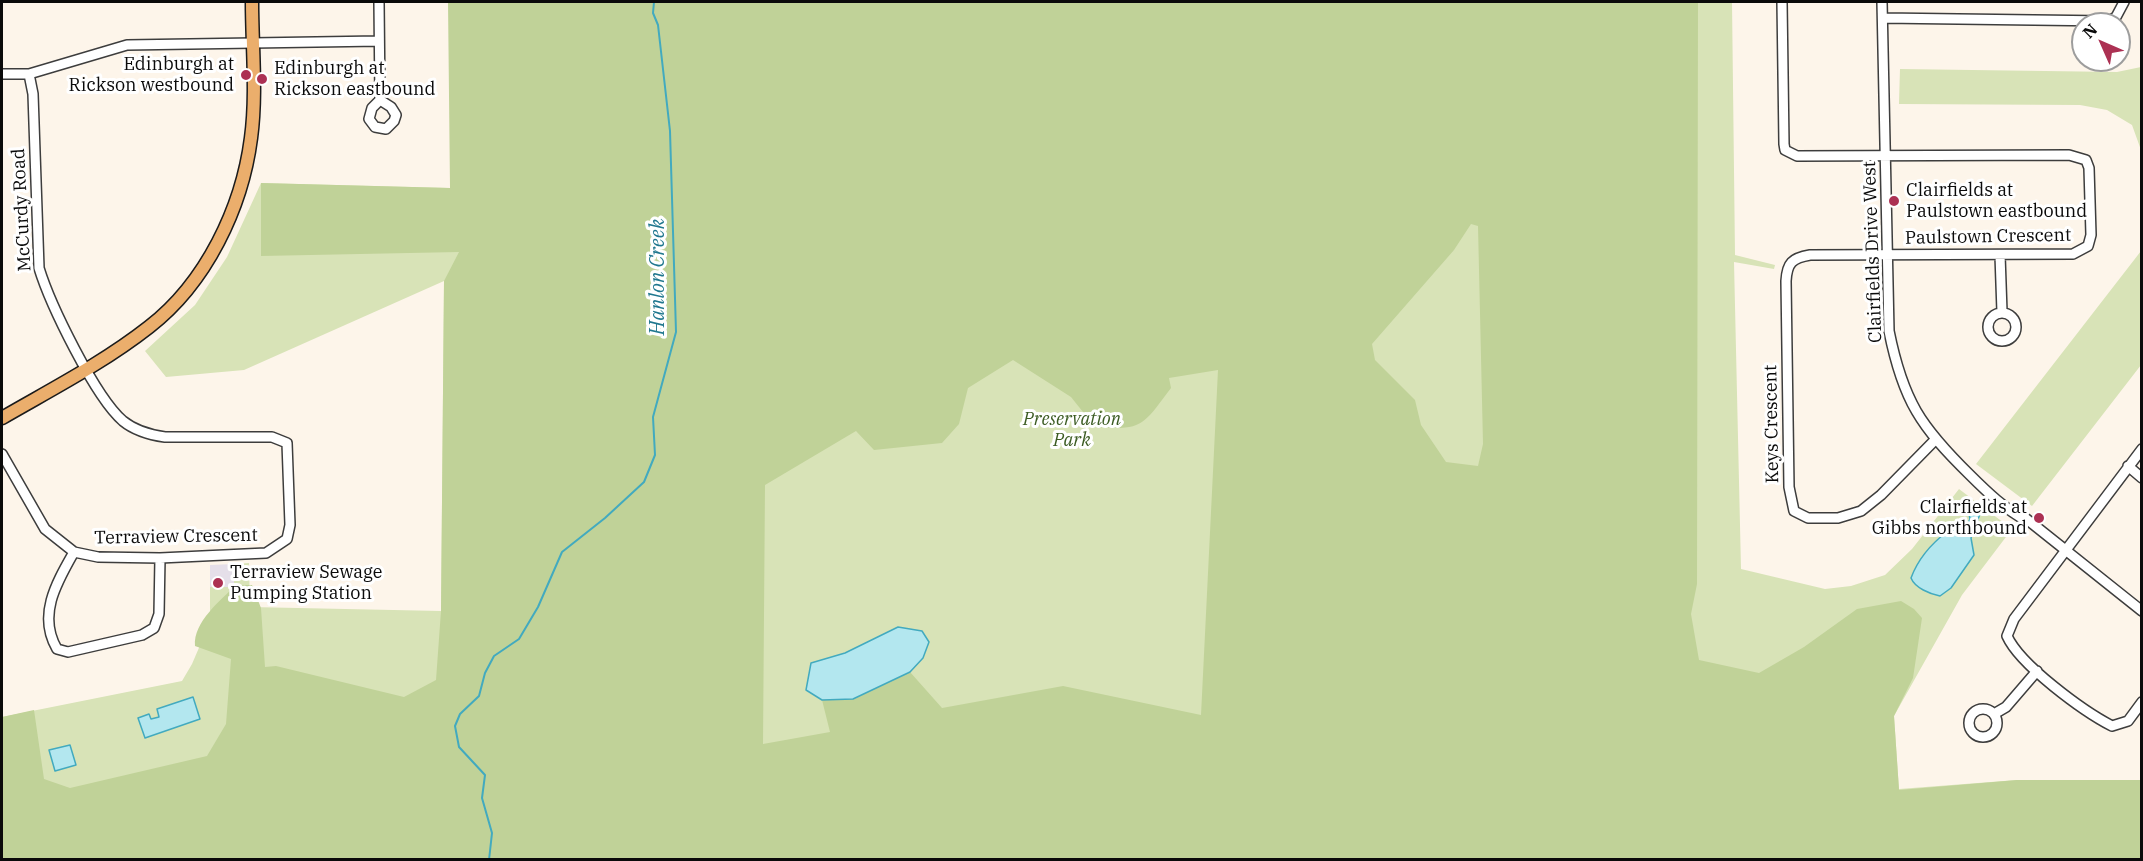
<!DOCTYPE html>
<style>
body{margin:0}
#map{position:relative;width:2143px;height:861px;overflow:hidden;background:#fdf5ea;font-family:"IBM Plex Serif",serif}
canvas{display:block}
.frame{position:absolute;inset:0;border:3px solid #0a0a0a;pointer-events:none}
.north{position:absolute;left:2071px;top:12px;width:60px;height:60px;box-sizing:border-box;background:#fff;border:2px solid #9d9d9d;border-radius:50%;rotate:315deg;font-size:16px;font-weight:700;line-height:24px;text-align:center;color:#0a0a0a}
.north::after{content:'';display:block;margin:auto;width:21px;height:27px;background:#ac3153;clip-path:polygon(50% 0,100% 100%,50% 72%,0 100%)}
</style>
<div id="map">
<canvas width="2143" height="861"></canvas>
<div class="frame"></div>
<div class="north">N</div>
</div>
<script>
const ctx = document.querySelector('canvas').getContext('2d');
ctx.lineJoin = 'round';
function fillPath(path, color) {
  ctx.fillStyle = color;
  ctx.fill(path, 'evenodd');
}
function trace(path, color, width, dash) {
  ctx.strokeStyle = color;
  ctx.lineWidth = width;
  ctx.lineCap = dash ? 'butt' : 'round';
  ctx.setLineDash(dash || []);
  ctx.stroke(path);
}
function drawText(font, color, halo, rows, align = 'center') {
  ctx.font = font + ' "IBM Plex Serif",serif';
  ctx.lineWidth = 6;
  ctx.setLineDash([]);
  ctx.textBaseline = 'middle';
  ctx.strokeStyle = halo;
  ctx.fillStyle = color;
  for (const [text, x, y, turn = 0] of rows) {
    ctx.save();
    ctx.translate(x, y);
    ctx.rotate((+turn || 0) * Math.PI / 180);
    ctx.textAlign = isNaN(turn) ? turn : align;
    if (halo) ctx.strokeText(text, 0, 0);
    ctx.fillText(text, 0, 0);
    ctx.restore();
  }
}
const industrial = new Path2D(`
 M234 564V587H210V565Z`);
const green = new Path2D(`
 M450 2H1732L1735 255 1775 265 1774 269 1734 262 1741 569 1825 589 1851 586 1885 575 1912 549 1959 489 2012 529 1962 595 1894 716 1899 789 2017 780H2142L2141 860H2V717L182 681 192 664 210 622V587H234V564L249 563 250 607 441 611 444 281 244 370 166 377 145 351 195 305 227 257 261 183 450 188Z
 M2141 67V150L2132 125 2107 110 2080 105 1899 104 1900 69 2117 72Z
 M2141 251V365L2032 506 1976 464Z`);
const forest = new Path2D(`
 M448 2H1698L1697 584 1691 614 1699 660 1759 673 1804 647 1857 609 1901 601 1914 609 1922 618 1913 678 1894 716 1899 790 2017 780H2142L2141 860H2V717L34 710 44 779 70 788 207 756 226 724 231 659 195 646C193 622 221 600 236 585H252L261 608 265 667 276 666 404 697 436 680 441 611 444 281 459 252 261 256V183L450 188ZM1471 224 1478 226 1483 444 1478 466 1446 462 1421 425 1415 400 1375 360 1372 344 1454 250ZM1013 360 1071 397 1095 427C1143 431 1143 425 1171 388L1169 378 1218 370 1201 715 1063 686 942 708 910 672 853 699 822 700 830 732 763 744 765 485 856 431 874 450 942 443 959 424 968 388Z`);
const water = new Path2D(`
 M1974 510 1980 514 1971 538 1974 555 1951 588 1940 596C1930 594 1915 588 1911 578 1918 559 1932 543 1948 531H1964L1970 519 1969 514Z
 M898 627 922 631 929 642 923 658 910 672 853 699 822 700 806 690 811 663 845 653Z
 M193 697 200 719 145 738 138 718 149 714 151 719 159 717 157 709Z
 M70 745 76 765 55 771 49 750Z`);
const stream = new Path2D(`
 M489 860 492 833 482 798 485 775 459 747 455 726 460 714 479 696 485 673 494 656 519 639 538 607 562 552 605 518 644 482 655 455 653 417 676 332 670 131 658 25 653 13 654 2`);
const minor = new Path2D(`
 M379 2 380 100 372 108 369 119 375 127 386 129 394 121 396 115 391 107 380 100
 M1782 2 1784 144 1785 150 1797 156 2069 155 2086 160 2089 168 2091 235 2088 246 2073 254 1810 255C1792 258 1787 263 1786 281L1789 487 1794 511 1808 518H1838L1861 511 1881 495 1935 440
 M1882 2 1889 331C1903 401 1921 427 1970 475 1988 493 2005 509 2027 521
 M1883 18 2109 21 2116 17 2124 2
 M2 74H29L127 45 379 41
 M2000 255 2002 312
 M1988 327a14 14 0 1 1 28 0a14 14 0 1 1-28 0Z
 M2142 449 2014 619 2007 636C2020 665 2083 711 2112 726L2128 721 2142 702
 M2 454 45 529 74 552 98 557 160 558 266 553 287 539 290 525 287 443 272 437H165C151 435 134 430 123 421 95 397 50 304 39 268L33 94 29 74
 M2128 466 2142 478
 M2024 517 2142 611
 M74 552C57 582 37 615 57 649L68 652 142 635 154 628 159 614 160 558
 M1969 723a14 14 0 1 1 28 0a14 14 0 1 1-28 0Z
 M1994 714 2006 707 2037 671`);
const major = new Path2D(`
 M2 418C52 389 103 363 149 327 206 283 242 208 251 138 257 94 252 46 252 2`);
const markers = [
 [246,75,6,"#ac3153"],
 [262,79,6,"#ac3153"],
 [1894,201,6,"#ac3153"],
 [2039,518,6,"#ac3153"],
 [218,583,6,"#ac3153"]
];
const poiNames = [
 ["Edinburgh at",234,65,"right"],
 ["Rickson westbound",234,86,"right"],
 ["Edinburgh at",274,69],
 ["Rickson eastbound",274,90],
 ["Clairfields at",1906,191],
 ["Paulstown eastbound",1906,212],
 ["Clairfields at",2027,508,"right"],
 ["Gibbs northbound",2027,529,"right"],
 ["Terraview Sewage",230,573],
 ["Pumping Station",230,594]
];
const streetNames = [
 ["McCurdy Road",22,210,-93],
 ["Paulstown Crescent",1988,237,-1],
 ["Clairfields Drive West",1873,252,-92],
 ["Keys Crescent",1772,424,-91],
 ["Terraview Crescent",176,537,-1]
];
const parkNames = [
 ["Preservation",1072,420],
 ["Park",1072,441]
];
const waterNames = [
 ["Hanlon Creek",658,277,-90]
];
fillPath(industrial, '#e5dfe9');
fillPath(green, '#d8e3b7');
fillPath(forest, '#c0d298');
fillPath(water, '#b3e7ef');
trace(water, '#42aabf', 1.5);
trace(stream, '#42aabf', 2);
trace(minor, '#3d3d3d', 12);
trace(major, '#1b1b1b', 15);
trace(minor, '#fff', 9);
trace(major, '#ebae6c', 12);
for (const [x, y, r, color] of markers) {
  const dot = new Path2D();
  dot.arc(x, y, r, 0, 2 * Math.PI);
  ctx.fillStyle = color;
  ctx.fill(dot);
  trace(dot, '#fff', 2);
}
drawText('18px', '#0a0a0a', '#fff', poiNames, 'left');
drawText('18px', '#0a0a0a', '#fff', streetNames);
drawText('italic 18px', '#3b5b22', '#fff', parkNames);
drawText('italic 20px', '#21788f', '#fff', waterNames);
</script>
